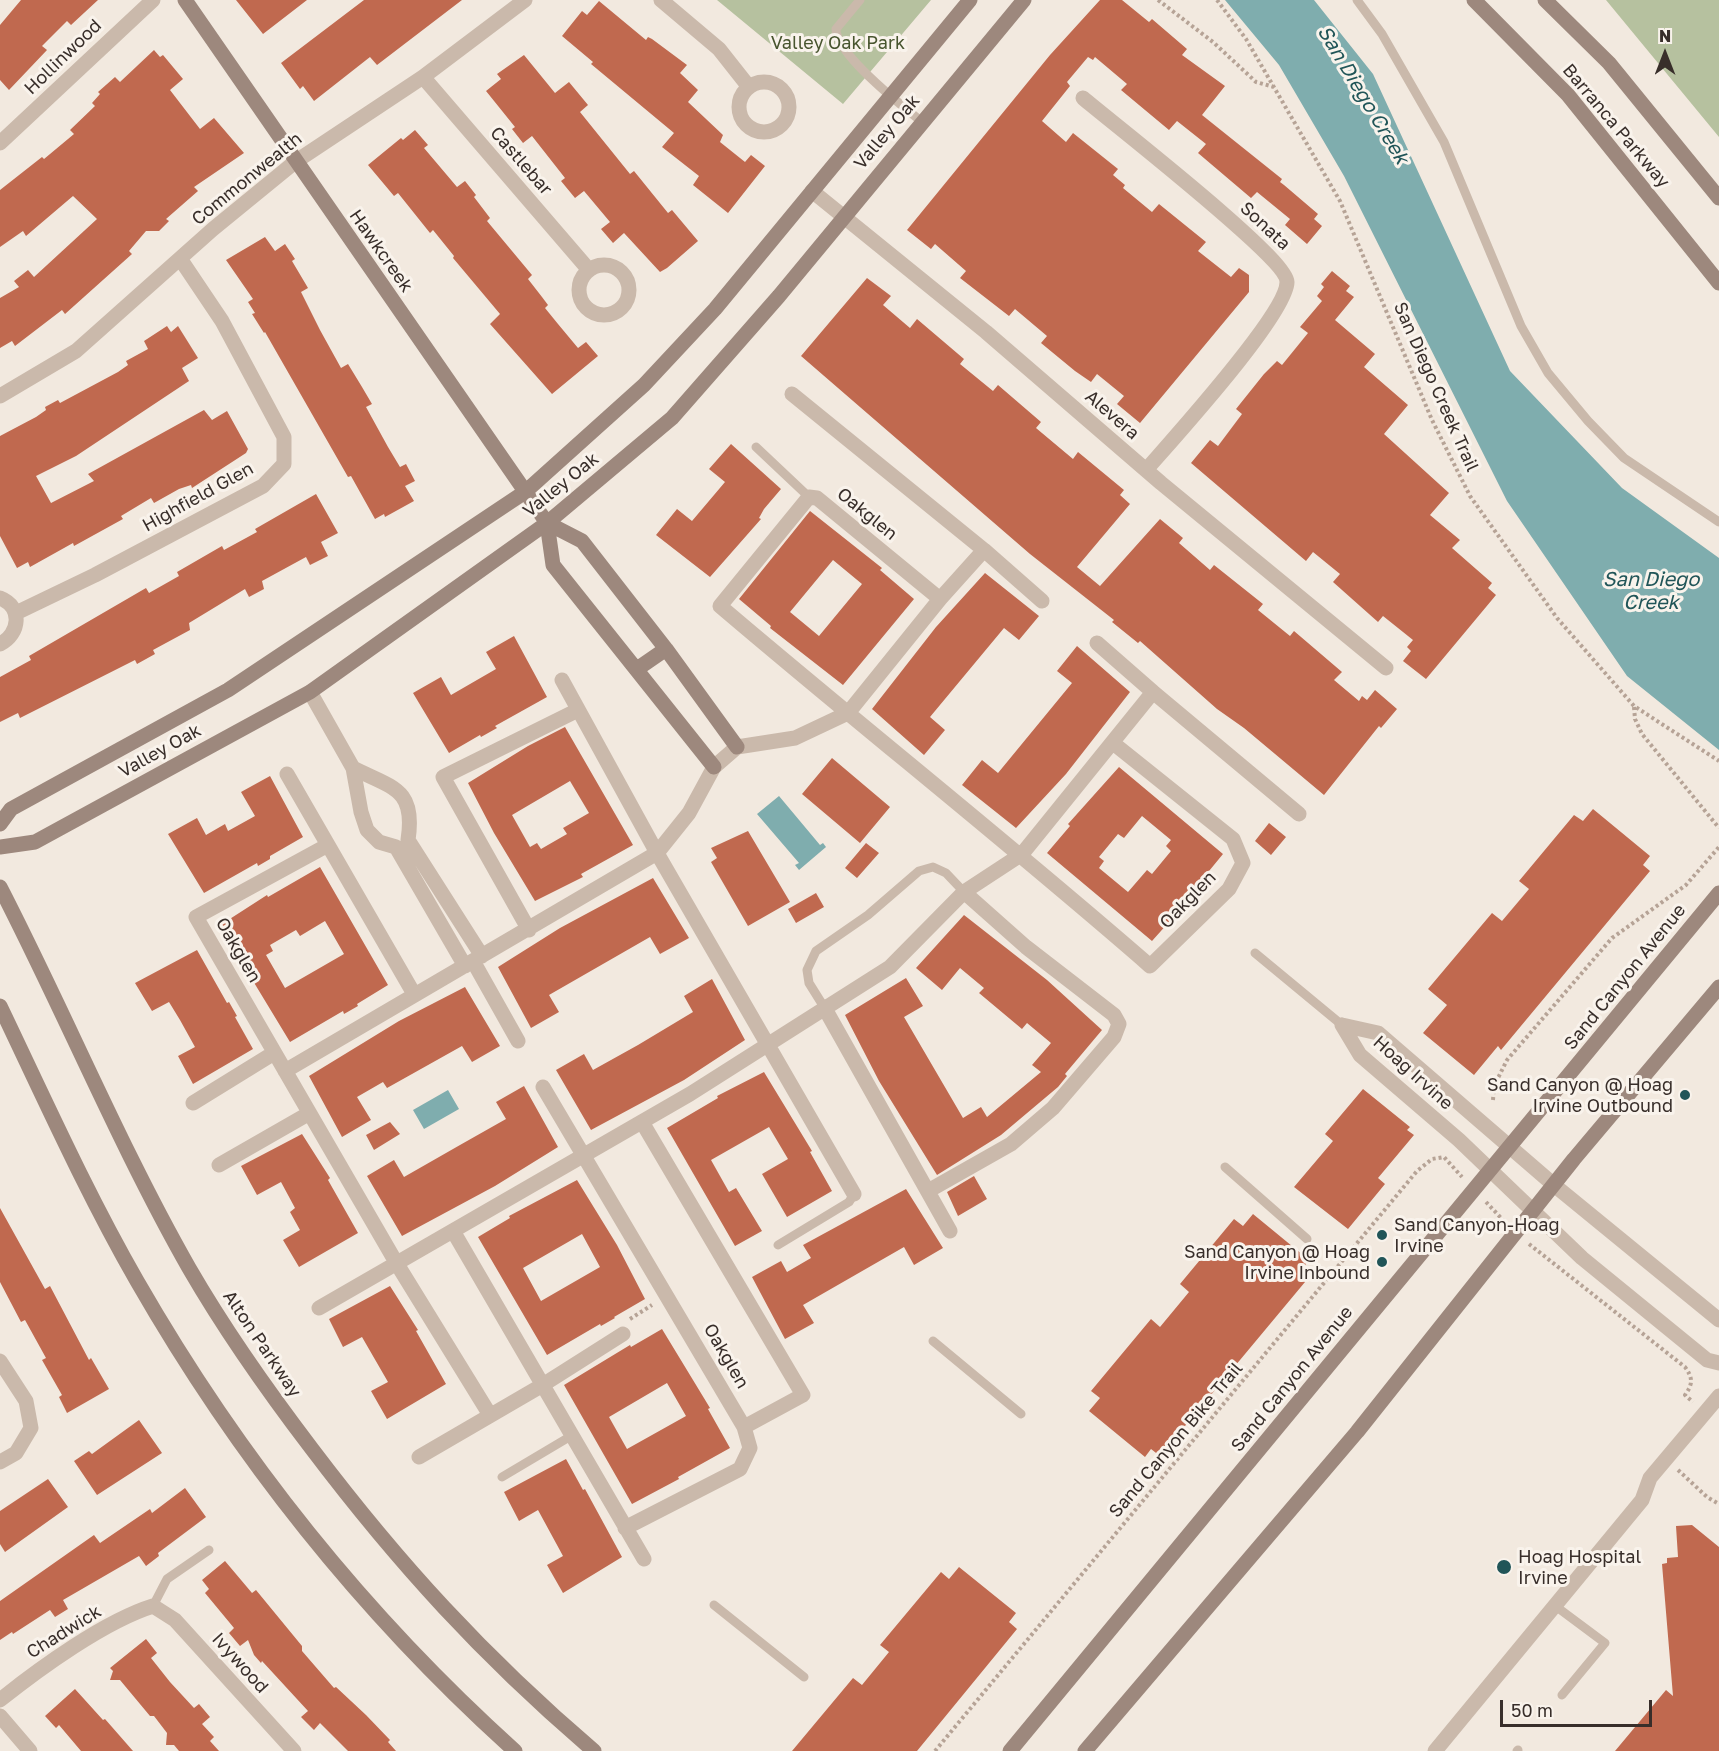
<!DOCTYPE html>
<style>
body{margin:0}
#map{position:relative;width:1719px;height:1751px;overflow:hidden;background:#f2e9df;font-family:"Golos Text",sans-serif}
canvas{display:block}
.north{position:absolute;left:1635px;top:24px;width:60px;height:60px;-webkit-text-stroke:4px #f9f3ec;paint-order:stroke;rotate:0deg;font-size:16px;font-weight:700;line-height:24px;text-align:center;color:#382e2a}
.north::after{content:'';display:block;margin:auto;width:21px;height:27px;background:#382e2a;clip-path:polygon(50% 0,100% 100%,50% 72%,0 100%)}
.scale{position:absolute;left:1500px;top:1700px;width:152px;height:27px;box-sizing:border-box;border:3px solid #382e2a;border-top:0;padding-left:8px;font-size:18px;line-height:21px;white-space:nowrap;color:#382e2a;-webkit-text-stroke:4px #f9f3ec;paint-order:stroke}
</style>
<div id="map">
<canvas width="1719" height="1751"></canvas>
<div class="north">N</div>
<div class="scale">50 m</div>
</div>
<script>
const ctx = document.querySelector('canvas').getContext('2d');
ctx.lineJoin = 'round';
function fillPath(path, color) {
  ctx.fillStyle = color;
  ctx.fill(path, 'evenodd');
}
function trace(path, color, width, dash) {
  ctx.strokeStyle = color;
  ctx.lineWidth = width;
  ctx.lineCap = dash ? 'butt' : 'round';
  ctx.setLineDash(dash || []);
  ctx.stroke(path);
}
function drawText(font, color, halo, rows, align = 'center') {
  ctx.font = font + ' "Golos Text",sans-serif';
  ctx.lineWidth = 6;
  ctx.setLineDash([]);
  ctx.textBaseline = 'middle';
  ctx.strokeStyle = halo;
  ctx.fillStyle = color;
  for (const [text, x, y, turn = 0] of rows) {
    ctx.save();
    ctx.translate(x, y);
    ctx.rotate((+turn || 0) * Math.PI / 180);
    ctx.textAlign = isNaN(turn) ? turn : align;
    if (halo) ctx.strokeText(text, 0, 0);
    ctx.fillText(text, 0, 0);
    ctx.restore();
  }
}
const green = new Path2D(`
 M717 0H931L843 104Z
 M1606 0H1719V137Z`);
const water = new Path2D(`
 M1225 0H1314L1373 74 1510 371 1622 488 1719 558V750L1627 676 1507 501 1344 176 1279 65Z
 M779 796 820 845 823 843 826 847 799 870 795 865 799 863 757 814Z
 M448 1090 459 1109 424 1129 413 1110Z`);
const building = new Path2D(`
 M21 0H98L71 25 67 21 42 46 47 50 9 90 0 80V25Z
 M236 0H307L263 34Z
 M364 0H462L377 65 370 57 314 101 303 86 300 89 281 63Z
 M1100 0H1122L1149 22 1152 19 1187 49 1182 55 1225 86 1202 115 1282 179 1280 182 1284 185 1318 214 1314 219 1322 226 1307 244 1285 225 1290 219 1257 192 1251 198 1198 153 1206 144 1177 121 1169 130 1121 90 1127 84 1095 57 1093 60 1088 57 1067 82 1070 86 1042 121 1066 142 1073 133 1118 169 1113 175 1125 185 1123 188 1152 212 1159 204 1206 242 1198 251 1231 277 1239 268 1249 275V292L1140 423 1117 404 1124 396 1097 374 1091 382 1075 371 1041 343 1047 336 1015 309 1009 316 960 278 966 271 935 244 931 249 907 230 1050 55Z
 M599 1 646 40 648 37 652 39 687 65 680 73 698 90 688 102 723 135 720 142 745 162 751 155 765 166 728 213 693 185 699 176 662 147 674 133 591 64 593 62 562 36 582 11 587 15Z
 M154 50 160 57 163 55 183 79 170 90 200 129 214 118 244 153 194 187 198 191 166 219 169 221 159 231H146L129 251 132 254 65 314 62 310 15 346 12 341 0 348V298L19 287 14 281 28 270 34 277 97 219 73 196 26 236 23 231 0 247V190L42 157 44 159 74 134 70 130 95 106 92 103 100 94 98 92 115 77 120 82Z
 M524 55 555 93 569 82 588 105 580 112 630 174 634 171 668 213 672 210 698 241 667 268 660 272 624 233 613 243 601 229 610 222 584 191 575 198 561 181 565 178 532 136 523 143 512 129 515 127 486 91 501 79 497 74Z
 M415 130 428 145 424 148 457 187 465 181 476 195 474 197 490 218 487 221 532 275 528 279 542 297 548 305 545 308 558 324 578 348 586 342 598 356 552 394 490 324 500 314 453 258 454 256 433 230 430 233 398 193 394 196 368 165 401 138 403 140Z
 M265 237 275 251 285 244 295 259 292 261 308 288 301 292 320 330 341 368 348 364 362 387 372 404 366 407 388 447 400 467 406 464 415 481 405 486 414 501 385 517 384 514 375 519 351 476 348 477 265 332 264 333 252 314 255 313 248 302 253 299 226 260Z
 M1332 271 1350 286 1346 291 1354 297 1335 320 1375 354 1364 367 1408 405 1384 434 1449 493 1430 515 1460 540 1452 548 1492 583 1488 588 1496 595 1426 679 1403 661 1411 651 1407 647 1413 640 1383 616 1378 622 1333 582 1340 574 1313 552 1306 561 1191 463 1210 440 1218 446 1242 414 1236 409 1264 374 1277 361 1282 365 1308 333 1300 327 1322 301 1317 296 1324 287 1321 284Z
 M867 278 891 296 883 305 910 328 917 319 964 359 960 364 993 391 998 385 1041 422 1036 428 1073 459 1078 452 1124 490 1120 495 1130 504 1077 567 1100 586 1160 519 1183 538 1179 543 1210 570 1214 565 1263 604 1258 610 1290 636 1294 631 1342 672 1334 680 1359 701 1362 696 1367 700 1375 690 1397 709 1381 728 1379 726 1324 795 1244 728 1217 709 1140 641 1138 643 1112 622 1114 620 1030 554 801 356Z
 M167 326 171 332 178 326 198 358 182 368 189 381 76 456 36 476 51 503 94 481 88 474 204 410 212 420 227 411 248 449 246 453 192 488 191 485 179 489 154 503 151 498 121 516 123 519 74 546 73 543 30 567 28 562 17 568 0 536V436L36 417 46 410 45 407 58 400 60 403 118 372 128 365 126 361 148 349 144 341Z
 M731 444 781 489 764 509 759 518 761 519 710 577 656 535 677 509 692 521 725 482 709 469Z
 M316 494 338 533 321 542 328 556 310 565 306 557 262 581 264 589 249 597 245 589 189 623 190 630 153 650 155 654 137 664 135 660 20 718 18 713 0 722V677L31 660 29 656 146 588 149 593 179 576 177 572 222 546 224 550 257 532 255 529Z
 M810 511 882 568 880 570 914 599 843 685 770 628 771 626 739 599ZM833 560 862 584 819 636 790 612Z
 M985 573 1039 616 1019 640 1004 628 930 717 945 730 924 755 872 709 936 627Z
 M514 636 547 697 495 726 497 728 481 737 480 735 449 753 413 693 441 677 451 695 496 669 486 652Z
 M1077 646 1130 692 1066 774 1016 828 962 785 982 760 998 773 1072 683 1057 671Z
 M565 727 633 845 581 874 583 877 535 901 494 833 468 783 528 746ZM570 781 589 813 563 828 567 834 541 849 537 843 530 847 512 815Z
 M832 758 890 807 860 843 802 794Z
 M1119 767 1223 854 1200 882 1203 884 1152 941 1047 853 1070 826 1068 824ZM1142 816 1171 840 1166 846 1171 851 1152 874 1147 870 1128 892 1099 868 1104 861 1099 857 1118 834 1124 838Z
 M270 776 303 837 270 856V859L258 866 257 863 204 893 168 834 197 818 206 835 225 824 228 831 255 816 241 792Z
 M1593 809 1650 856 1643 865 1650 871 1501 1050 1498 1046 1474 1075 1423 1033 1447 1005 1428 989 1492 913 1502 921 1529 889 1519 881 1574 815 1583 821Z
 M1269 823 1286 837 1271 855 1255 841Z
 M748 831 790 902 748 926 711 862 717 858 711 848Z
 M866 843 879 853 857 878 845 868Z
 M320 867 388 985 357 1004 358 1006 344 1014 343 1011 290 1042 250 976 222 924 267 895 268 897ZM325 921 344 954 285 988 266 955 273 951 270 945 296 930 300 936Z
 M653 878 689 938 660 954 650 937 549 995 559 1012 531 1028 498 967 560 928Z
 M816 893 824 907 796 923 788 909Z
 M964 915 1047 980 1102 1030 1065 1074 1067 1076 1058 1087 1001 1135 937 1175 879 1081 845 1015 906 978 923 1006 904 1017 963 1118 981 1107 987 1117 1041 1072 1032 1065 1051 1043 1027 1023 1022 1029 979 993 984 988 960 968 942 990 916 968Z
 M197 950 227 1003 229 1002 237 1016 235 1017 253 1049 193 1084 178 1056 195 1047 180 1020 169 1002 152 1011 135 983Z
 M712 979 745 1040 684 1080 591 1130 556 1070 584 1054 593 1070 638 1045 693 1012 684 996Z
 M465 987 500 1046 472 1062 462 1046 387 1088 383 1082 357 1097 371 1120 342 1137 309 1076 399 1021Z
 M764 1072 812 1151 810 1152 832 1191 787 1217 762 1174 788 1159 769 1127 711 1160 729 1192 736 1188 762 1231 735 1246 667 1128 718 1098 717 1096Z
 M524 1086 558 1147 495 1186 402 1236 367 1176 394 1160 404 1177 460 1145 506 1119 496 1102Z
 M1363 1089 1410 1127 1407 1130 1414 1135 1378 1178 1385 1184 1348 1229 1294 1187 1333 1141 1325 1134Z
 M390 1122 400 1134 374 1150 366 1135Z
 M302 1134 330 1178 328 1180 358 1233 299 1267 283 1240 300 1230 290 1212 295 1208 281 1182 257 1195 241 1166Z
 M974 1176 987 1199 958 1216 947 1192Z
 M577 1180 617 1245 645 1299 614 1317 615 1318 601 1326 600 1324 547 1355 478 1237 510 1218 509 1216ZM582 1234 600 1267 541 1301 523 1268Z
 M906 1189 943 1248 914 1265 904 1247 803 1305 814 1323 785 1339 752 1277 781 1261 787 1272 811 1258 803 1245Z
 M0 1208 45 1289 50 1286 89 1360 91 1358 109 1389 67 1413 59 1397 62 1395 42 1360 46 1358 25 1320 21 1322 0 1282Z
 M1253 1214 1309 1260 1302 1269 1310 1276 1160 1456 1151 1449 1145 1457 1089 1411 1100 1398 1091 1391 1151 1319 1160 1327 1189 1292 1180 1284 1234 1219 1243 1226Z
 M390 1286 418 1330 416 1331 446 1384 387 1419 371 1391 388 1382 362 1337 343 1347 329 1319Z
 M662 1329 710 1408 708 1409 730 1448 678 1477 679 1479 632 1504 564 1385 630 1345 631 1347ZM667 1383 686 1416 627 1449 609 1417Z
 M139 1420 162 1453 97 1495 74 1461 89 1451 92 1454Z
 M566 1459 583 1490 585 1489 622 1557 563 1593 547 1565 563 1556 538 1510 519 1521 504 1492Z
 M48 1479 68 1507 5 1552 0 1544V1511Z
 M185 1488 206 1517 158 1553 159 1556 146 1566 139 1556 63 1600 68 1609 55 1617 50 1610 13 1634 12 1632 0 1640V1601L94 1535 100 1543 150 1509 152 1513Z
 M1692 1525 1719 1547V1751H1615L1666 1690 1673 1696 1662 1564 1667 1563V1558L1678 1557 1676 1526Z
 M225 1561 252 1593 256 1590 302 1646V1651L334 1688 336 1687 366 1715 390 1740 388 1742 396 1751H348L320 1723 314 1730 301 1717 308 1711 262 1661 261 1663 254 1655 248 1640 240 1646 229 1633 234 1628 205 1593 209 1589 202 1580Z
 M959 1567 1016 1613 1009 1622 1017 1629 917 1751H792L853 1678 862 1685 889 1652 880 1645 941 1572 949 1579Z
 M146 1639 157 1653 151 1658 170 1682 194 1708 199 1704 210 1717 202 1724 214 1737 210 1741 219 1751H179L174 1745H166L167 1733 154 1716H150L120 1680H110L113 1671 110 1668Z
 M75 1689 103 1720 105 1719 133 1751H81L59 1725 56 1728 45 1716Z`);
const path = new Path2D(`
 M1158 0 1213 42 1256 82 1274 87
 M1217 0 1246 39 1340 201 1432 420 1470 496 1557 618 1634 706 1719 761
 M1634 707 1635 719 1642 734 1719 828
 M1493 1100 1494 1086 1507 1060 1612 938 1686 885 1719 847
 M1486 1202 1503 1220
 M1529 1244 1685 1367C1693 1378 1693 1384 1685 1395L1693 1402
 M630 1319 652 1305
 M1678 1470 1707 1497 1719 1504
 M935 1751 1417 1171 1432 1159 1444 1157 1462 1177`);
const lane = new Path2D(`
 M860 0 836 29C836 54 901 105 921 121
 M1357 0 1382 34 1444 142 1521 326 1548 373 1588 421 1624 458 1719 522
 M756 447 809 497
 M1255 953 1342 1025
 M824 1007 809 983 807 970 816 951 868 915 919 871 933 867 946 873 964 892
 M1225 1167 1307 1239
 M778 1245 849 1202 854 1194
 M933 1341 1021 1414
 M502 1477 571 1436
 M714 1605 804 1677
 M1554 1605 1605 1643 1562 1695
 M153 1606 167 1579 209 1550
 M1517 1751 1518 1750`);
const street = new Path2D(`
 M661 0 719 49 749 87
 M423 77 589 270
 M739 107a25 25 0 1 1 50 0a25 25 0 1 1-50 0Z
 M1083 98C1111 122 1287 258 1287 282 1287 314 1172 440 1146 470
 M0 143 153 0
 M812 191 986 332 1161 483 1386 668
 M579 290a25 25 0 1 1 50 0a25 25 0 1 1-50 0Z
 M0 396 76 351 213 229 295 162 423 77 525 0
 M984 550 1042 601
 M0 598C23 607 20 634 0 644
 M940 599 817 498 809 497 720 606C862 727 1009 843 1150 966L1229 889 1243 863 1233 839 1113 743
 M16 613 95 575 263 486 284 464V437L222 321 181 260
 M1097 643 1153 692
 M562 680 657 853 854 1194
 M310 692 353 768 361 812 367 830 379 842 396 847 465 966
 M353 768C392 788 416 788 408 840L482 956
 M287 774 414 994
 M328 845 196 917 397 1264 490 1415
 M529 930 443 777 578 710
 M473 961 518 1041
 M824 1007 950 1231
 M1342 1025 1360 1055 1459 1140 1582 1258 1707 1360 1719 1363
 M1342 1025 1378 1033 1554 1185 1719 1320
 M285 1071 657 853 689 813 714 767 737 747 795 738 848 713 940 599 984 550 792 394
 M543 1087 744 1427 750 1448 740 1469 625 1528
 M193 1103 274 1053
 M642 1122 803 1395 744 1427
 M219 1165 308 1114
 M928 1191 1011 1144 1053 1108 1114 1037 1119 1024 1114 1015 1026 947 964 892
 M453 1231 644 1559
 M319 1308 690 1094 890 967 964 892 1022 854 1153 692 1299 814
 M0 1361 26 1401 31 1428 16 1453 0 1462
 M419 1457 541 1386 623 1334
 M0 1700C40 1668 105 1621 153 1606L175 1620 294 1751
 M0 1716 30 1751
 M1435 1751 1642 1500 1650 1478 1719 1396`);
const secondary = new Path2D(`
 M185 0 547 523 553 565 714 767
 M1474 0 1568 95 1719 283
 M1545 0 1609 63 1719 198
 M547 523 582 541 666 649 737 747
 M637 669 666 649
 M0 824 11 809 228 690 525 492 644 385 715 309 970 0
 M0 847 35 842 310 692 547 523 672 418 779 296 1024 0
 M0 887C65 1013 119 1145 189 1268 226 1332 267 1390 312 1449 399 1564 484 1657 594 1751
 M0 1006C44 1098 86 1192 137 1281 238 1457 365 1616 515 1751
 M1010 1751 1719 893
 M1085 1751 1357 1432 1574 1159 1719 987`);
const markers = [
 [1685,1095,6,"#215558"],
 [1382,1235,6,"#215558"],
 [1382,1262,6,"#215558"],
 [1504,1567,8,"#215558"]
];
const parkNames = [
 ["Valley Oak Park",838,43]
];
const streetNames = [
 ["Hollinwood",63,57,-44],
 ["Barranca Parkway",1616,126,50],
 ["Valley Oak",887,132,-50],
 ["Castlebar",521,161,49],
 ["Commonwealth",247,179,-39],
 ["Sonata",1265,226,43],
 ["Hawkcreek",381,251,55],
 ["San Diego Creek Trail",1436,387,66],
 ["Alevera",1112,415,41],
 ["Valley Oak",561,485,-39],
 ["Highfield Glen",198,497,-29],
 ["Oakglen",867,514,39],
 ["Valley Oak",160,751,-29],
 ["Oakglen",1188,900,-46],
 ["Oakglen",238,950,60],
 ["Sand Canyon Avenue",1625,977,-51],
 ["Hoag Irvine",1413,1073,42],
 ["Alton Parkway",262,1344,56],
 ["Oakglen",726,1356,60],
 ["Sand Canyon Avenue",1292,1379,-51],
 ["Sand Canyon Bike Trail",1176,1440,-50],
 ["Chadwick",64,1632,-32],
 ["Ivywood",240,1663,48]
];
const poiNames = [
 ["Sand Canyon @ Hoag",1673,1085],
 ["Irvine Outbound",1673,1106],
 ["Sand Canyon-Hoag",1394,1225,"left"],
 ["Irvine",1394,1246,"left"],
 ["Sand Canyon @ Hoag",1370,1252],
 ["Irvine Inbound",1370,1273],
 ["Hoag Hospital",1518,1557,"left"],
 ["Irvine",1518,1578,"left"]
];
const waterNames = [
 ["San Diego Creek",1363,95,59],
 ["San Diego",1651,580],
 ["Creek",1651,603]
];
fillPath(green, '#b6c19f');
fillPath(water, '#7fadae');
fillPath(building, '#c0694f');
trace(path, '#b6a396', 4, [3, 3]);
trace(lane, '#cab9ab', 9);
trace(street, '#cab9ab', 15);
trace(secondary, '#9d887d', 15);
for (const [x, y, r, color] of markers) {
  const dot = new Path2D();
  dot.arc(x, y, r, 0, 2 * Math.PI);
  ctx.fillStyle = color;
  ctx.fill(dot);
  trace(dot, '#f9f3ec', 2);
}
drawText('18px', '#48552f', '#f9f3ec', parkNames);
drawText('18px', '#382e2a', '#f9f3ec', streetNames);
drawText('18px', '#382e2a', '#f9f3ec', poiNames, 'right');
drawText('italic 20px', '#215558', '#f9f3ec', waterNames);
</script>
